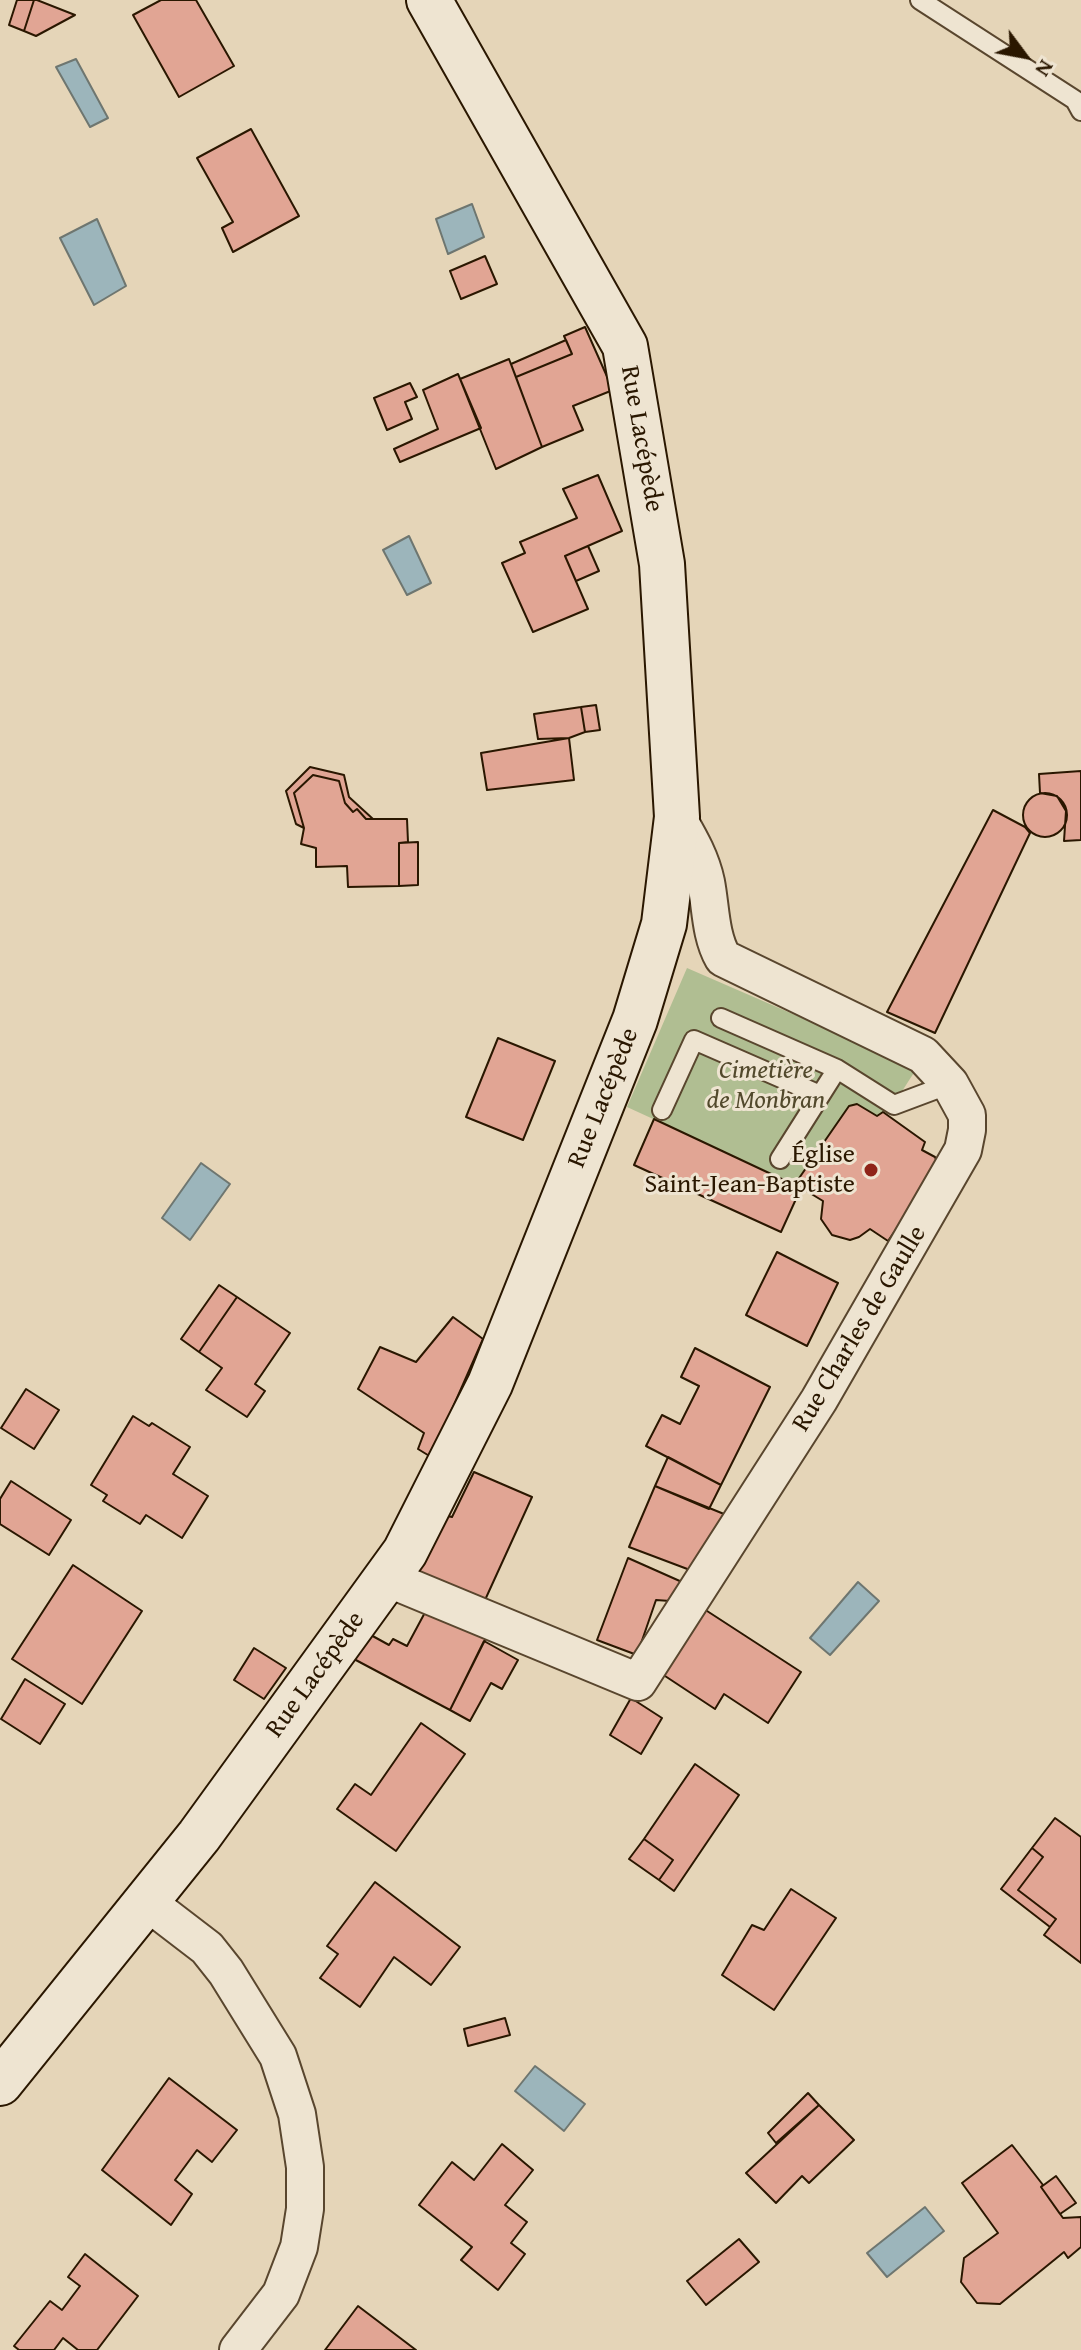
<!DOCTYPE html>
<meta charset="utf-8">
<style>
body{margin:0}
#map{position:relative;width:1081px;height:2350px;overflow:hidden;background:#e5d5b8;font-family:"Gentium Book Plus",serif}
canvas{display:block}
.north{position:absolute;left:985px;top:16px;width:80px;height:80px;-webkit-text-stroke:6px #eee4d1;paint-order:stroke;rotate:122deg;font-size:22px;font-weight:700;line-height:32px;text-align:center;color:#2a1700}
.north::after{content:'';display:block;margin:auto;width:28px;height:36px;background:#2a1700;clip-path:polygon(50% 0,100% 100%,50% 72%,0 100%)}
</style>
<div id="map">
<canvas width="1081" height="2350"></canvas>
<div class="north">N</div>
</div>
<script>
const ctx = document.querySelector('canvas').getContext('2d');
ctx.lineJoin = 'round';
function fillPath(path, color) {
  ctx.fillStyle = color;
  ctx.fill(path, 'evenodd');
}
function trace(path, color, width, dash) {
  ctx.strokeStyle = color;
  ctx.lineWidth = width;
  ctx.lineCap = dash ? 'butt' : 'round';
  ctx.setLineDash(dash || []);
  ctx.stroke(path);
}
function drawText(font, color, halo, rows, align = 'center') {
  ctx.font = font + ' "Gentium Book Plus",serif';
  ctx.lineWidth = 6;
  ctx.setLineDash([]);
  ctx.textBaseline = 'middle';
  ctx.strokeStyle = halo;
  ctx.fillStyle = color;
  for (const [text, x, y, turn = 0] of rows) {
    ctx.save();
    ctx.translate(x, y);
    ctx.rotate((+turn || 0) * Math.PI / 180);
    ctx.textAlign = isNaN(turn) ? turn : align;
    if (halo) ctx.strokeText(text, 0, 0);
    ctx.fillText(text, 0, 0);
    ctx.restore();
  }
}
const green = new Path2D(`
 M687 968 917 1068 886 1116 883 1112 877 1116 857 1104 849 1106 795 1184 627 1107Z`);
const water = new Path2D(`
 M76 59 108 118 90 127 56 67Z
 M472 204 484 237 448 254 436 219Z
 M97 219 126 286 94 305 60 238Z
 M409 536 431 583 407 595 383 550Z
 M201 1163 230 1184 190 1240 162 1218Z
 M858 1582 879 1601 830 1655 810 1638Z
 M535 2066 585 2104 564 2131 515 2091Z
 M925 2207 944 2231 887 2277 867 2253Z`);
const building = new Path2D(`
 M17 0H34L24 31 9 25Z
 M34 0H37L75 15 36 36 24 31Z
 M161 0H196L234 66 179 97 133 15Z
 M251 129 299 216 233 252 222 228 233 222 197 158Z
 M485 256 497 284 461 299 450 271Z
 M585 327 613 390 573 406 583 430 542 447 516 377 572 354 564 336Z
 M566 340 572 354 516 377 511 364Z
 M509 359 542 447 496 469 460 379Z
 M458 374 481 428 400 462 394 449 438 429 423 390Z
 M410 383 417 397 405 402 412 419 387 430 374 398Z
 M598 475 622 531 565 556 588 609 533 632 502 563 525 553 520 542 577 518 563 489Z
 M588 546 599 571 576 581 565 556Z
 M596 705 600 730 585 732 581 707Z
 M581 707 585 732 569 738 538 739 534 714Z
 M569 738 574 780 487 790 481 753Z
 M310 767 344 775 349 797 373 819H366L357 809 353 812 345 803 339 781 313 775 294 793 304 828 296 824 286 791Z
 M1081 771V840L1064 841 1066 811 1057 796 1040 793 1039 774Z
 M313 775 339 781 345 803 353 812 357 809 366 819H407L408 842 399 843V886L348 887 347 866 316 867V848L301 844 304 828 294 793Z
 M1023 815a22 22 0 1 1 44 0a22 22 0 1 1-44 0Z
 M993 810 1025 827 1030 833 935 1033 887 1012Z
 M418 842V885L399 886V843Z
 M498 1038 555 1061 523 1140 466 1117Z
 M857 1104 877 1116 883 1112 925 1142 922 1150 935 1157 938 1165 934 1175 888 1241 870 1229 859 1237 850 1240 832 1235 821 1219 823 1201 795 1184 849 1106Z
 M654 1119 801 1188 781 1232 634 1165Z
 M777 1252 838 1283 807 1346 746 1315Z
 M219 1285 237 1297 199 1352 181 1339Z
 M237 1297 290 1333 255 1384 265 1391 247 1417 206 1390 222 1368 199 1352Z
 M453 1317 483 1339 431 1457 418 1449 424 1433 358 1389 380 1347 416 1362Z
 M695 1348 770 1387 721 1485 646 1446 662 1415 680 1424 699 1386 681 1377Z
 M26 1389 59 1410 34 1449 1 1428Z
 M133 1416 149 1426 152 1423 190 1447 173 1474 208 1496 182 1538 146 1515 140 1524 103 1501 107 1495 91 1485Z
 M668 1457 721 1485 709 1509 655 1486Z
 M474 1472 532 1497 485 1600 415 1571 443 1515 452 1517Z
 M11 1481 71 1520 49 1555 0 1524V1499Z
 M655 1486 724 1514 690 1570 629 1547Z
 M628 1558 682 1582 670 1601 656 1600 637 1655 597 1640Z
 M73 1565 142 1611 82 1704 12 1659Z
 M429 1605 489 1632 450 1710 352 1658 369 1634 389 1645 393 1639 407 1646Z
 M704 1609 801 1672 768 1723 724 1694 715 1709 662 1674Z
 M484 1641 518 1660 502 1689 491 1683 470 1721 450 1710Z
 M254 1648 286 1668 264 1699 234 1680Z
 M25 1679 65 1704 40 1744 1 1719Z
 M631 1698 662 1718 641 1754 610 1735Z
 M421 1723 465 1754 396 1851 337 1809 355 1784 371 1795Z
 M695 1764 739 1795 674 1891 659 1880 673 1860 644 1839Z
 M1055 1818 1081 1837V1963L1044 1935 1056 1919 1018 1890 1043 1857 1032 1848Z
 M644 1839 673 1860 659 1880 629 1859Z
 M1032 1848 1043 1857 1018 1890 1056 1919 1050 1927 1001 1889Z
 M375 1882 460 1947 431 1985 394 1957 360 2007 320 1978 338 1954 327 1946Z
 M791 1889 836 1918 774 2010 722 1975 752 1925 764 1930Z
 M505 2018 510 2035 468 2046 464 2029Z
 M169 2078 237 2130 212 2162 197 2150 175 2180 192 2194 171 2225 102 2170Z
 M808 2093 819 2105 776 2143 768 2133Z
 M819 2105 854 2140 809 2183 802 2176 776 2203 746 2173Z
 M502 2144 533 2170 505 2205 527 2222 511 2243 525 2254 498 2290 461 2260 472 2247 419 2205 452 2162 474 2180Z
 M1012 2145 1043 2185 1041 2187 1063 2218 1081 2217V2247L1068 2258 1064 2252 1000 2304 977 2303 961 2282 964 2258 998 2233 962 2183Z
 M1056 2176 1076 2203 1060 2214 1041 2187Z
 M739 2239 759 2262 706 2305 687 2281Z
 M85 2254 138 2296 97 2350H78L63 2338 54 2350H19L14 2346 50 2301 62 2310 80 2286 68 2277Z
 M358 2306 416 2350H325Z`);
const lane = new Path2D(`
 M920 0 1075 100 1081 111
 M721 1018 837 1069 894 1105 950 1084
 M662 1110 694 1040 820 1095
 M780 1159 837 1069`);
const street = new Path2D(`
 M387 1578 638 1682 819 1400 963 1150 967 1130V1115L950 1084 923 1055 723 958C710 935 711 908 706 882 701 858 689 838 677 817
 M147 1902 207 1948 226 1972 278 2056 297 2114 305 2167V2209L299 2247 281 2294 238 2350`);
const secondary = new Path2D(`
 M0 2083 199 1836 405 1552 490 1384 635 1020 664 924 677 817 662 564 625 346 429 0`);
const markers = [
 [871,1170,8,"#8f2418"]
];
const streetNames = [
 ["Rue Lacépède",641,439,80],
 ["Rue Lacépède",604,1098,-68],
 ["Rue Charles de Gaulle",860,1329,-59],
 ["Rue Lacépède",316,1675,-54]
];
const parkNames = [
 ["Cimetière",766,1071],
 ["de Monbran",766,1101]
];
const poiNames = [
 ["Église",855,1155],
 ["Saint-Jean-Baptiste",855,1185]
];
fillPath(green, '#b0be92');
fillPath(water, '#9cb5bb');
trace(water, '#6e7670', 2);
fillPath(building, '#e1a594');
trace(building, '#2a1700', 2);
trace(lane, '#59462e', 22);
trace(street, '#59462e', 40);
trace(secondary, '#2a1700', 48);
trace(lane, '#eee4d1', 18);
trace(street, '#eee4d1', 36);
trace(secondary, '#eee4d1', 44);
for (const [x, y, r, color] of markers) {
  const dot = new Path2D();
  dot.arc(x, y, r, 0, 2 * Math.PI);
  ctx.fillStyle = color;
  ctx.fill(dot);
  trace(dot, '#eee4d1', 3);
}
drawText('26px', '#2a1700', '#eee4d1', streetNames);
drawText('italic 26px', '#52492c', '#eee4d1', parkNames);
drawText('26px', '#2a1700', '#eee4d1', poiNames, 'right');
</script>
